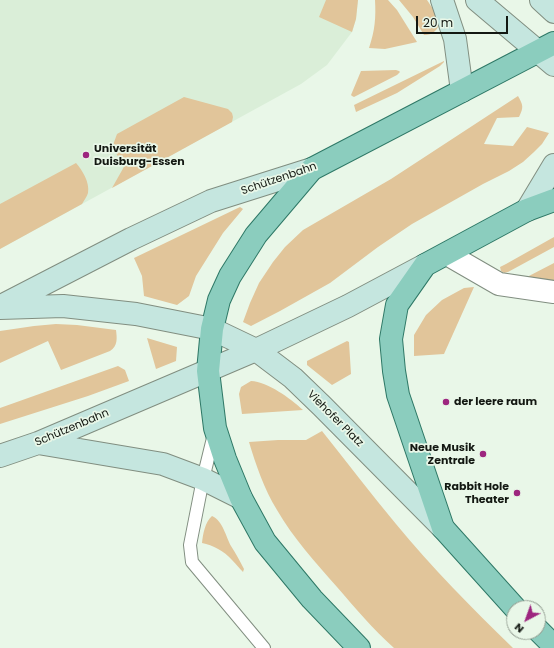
<!DOCTYPE html>
<meta charset="utf-8">
<style>
body{margin:0}
#map{position:relative;width:554px;height:648px;overflow:hidden;background:#e9f7e8;font-family:Poppins,sans-serif}
canvas{display:block}
.north{position:absolute;left:506px;top:600px;width:40px;height:40px;box-sizing:border-box;background:#e9f7e8;border:1px solid #939e92;border-radius:50%;rotate:221deg;font-size:11px;font-weight:700;line-height:16px;text-align:center;color:#131812}
.north::after{content:'';display:block;margin:auto;width:14px;height:18px;background:#9d267f;clip-path:polygon(50% 0,100% 100%,50% 72%,0 100%)}
.scale{position:absolute;left:416px;top:16px;width:92px;height:18px;box-sizing:border-box;border:2px solid #131812;border-top:0;padding-left:5px;font-size:12px;line-height:14px;white-space:nowrap;color:#131812;-webkit-text-stroke:3px #e9f7e8;paint-order:stroke}
</style>
<div id="map">
<canvas width="554" height="648"></canvas>
<div class="north">N</div>
<div class="scale">20 m</div>
</div>
<script>
const ctx = document.querySelector('canvas').getContext('2d');
ctx.lineJoin = 'round';
function fillPath(path, color) {
  ctx.fillStyle = color;
  ctx.fill(path, 'evenodd');
}
function trace(path, color, width, dash) {
  ctx.strokeStyle = color;
  ctx.lineWidth = width;
  ctx.lineCap = dash ? 'butt' : 'round';
  ctx.setLineDash(dash || []);
  ctx.stroke(path);
}
function drawText(font, color, halo, rows, align = 'center') {
  ctx.font = font + ' Poppins,sans-serif';
  ctx.lineWidth = 3.5;
  ctx.setLineDash([]);
  ctx.textBaseline = 'middle';
  ctx.strokeStyle = halo;
  ctx.fillStyle = color;
  for (const [text, x, y, turn = 0] of rows) {
    ctx.save();
    ctx.translate(x, y);
    ctx.rotate((+turn || 0) * Math.PI / 180);
    ctx.textAlign = isNaN(turn) ? turn : align;
    if (halo) ctx.strokeText(text, 0, 0);
    ctx.fillText(text, 0, 0);
    ctx.restore();
  }
}
const built = new Path2D(`
 M0 0H358L356 19 352 32 327 65 301 84 0 249Z`);
const green = new Path2D(`
 M326 0H358L356 19 352 32 319 17Z
 M375 0H388L397 10 417 42 385 49 369 48C375 30 376 18 375 0Z
 M399 0H427C432 8 445 23 435 31 432 34 428 35 424 35L413 17Z
 M444 61V62L440 66 397 93 356 112 354 105Z
 M396 70 399 71 400 72 397 75 354 97 352 96 351 95 361 71Z
 M518 96C523 105 524 107 519 117L497 118 484 144 513 146 527 127 549 133 542 144 534 152 523 162 509 171 483 184 412 224 378 247 330 283 280 311 251 326 243 322 250 303 259 283 273 262 285 247 303 230 391 179Z
 M184 97 228 109 232 113 233 117 232 122 112 188 125 165 117 155 113 145 117 134Z
 M76 163C82 170 90 182 88 193 87 197 84 200 82 204L0 249V204Z
 M240 207 243 209 223 233 196 276 189 296 177 305 144 296 142 276 134 258Z
 M554 237V247L508 272 504 273 501 271 500 267 506 264Z
 M554 263V281L527 277Z
 M474 287 444 354 414 356V335L426 315 442 300 464 288Z
 M56 324 77 325 116 330C117 338 118 346 110 351L61 370 48 341 0 363V331L34 326Z
 M147 338 177 347 176 361 156 369Z
 M347 341 349 342 351 374 332 385 307 365V361Z
 M118 366 125 370 129 381 88 396 0 424V408Z
 M251 381C268 382 290 398 303 410L242 414 239 394 241 387Z
 M322 431C347 462 371 494 396 524 432 568 472 608 513 648H394C373 629 355 608 337 587 316 563 293 538 277 510 264 489 256 465 249 442L278 440H306Z
 M212 516C223 521 226 537 231 546 236 554 240 561 244 569L243 572C239 568 236 564 232 560 224 551 213 545 202 543 203 534 205 522 212 516Z`);
const lane = new Path2D(`
 M214 434 203 479 190 545 192 562 264 648`);
const street = new Path2D(`
 M447 254 499 284 554 292`);
const secondary = new Path2D(`
 M442 0 455 39 462 91
 M477 0 554 65
 M541 0 554 12
 M527 210 554 165
 M1 306 131 239 211 201 312 169
 M0 308 63 306 136 314 212 329 256 350 293 378 322 406 443 528
 M38 443 163 464 203 479 241 498
 M0 456 38 443 256 350 348 306 425 265`);
const primary = new Path2D(`
 M515 608 443 528 398 395 394 371 391 339 397 305 425 265 527 210 554 200
 M538 630 554 646
 M359 648 312 599 265 542 241 498 225 459 215 428 208 371 212 329 219 300 230 276 256 235 312 169 554 43`);
const markers = [
 [86,155,4,"#9d267f"],
 [446,402,4,"#9d267f"],
 [483,454,4,"#9d267f"],
 [517,493,4,"#9d267f"]
];
const poiNames = [
 ["Universität",94,149],
 ["Duisburg-Essen",94,162],
 ["der leere raum",454,402],
 ["Neue Musik",475,448,"right"],
 ["Zentrale",475,461,"right"],
 ["Rabbit Hole",509,487,"right"],
 ["Theater",509,500,"right"]
];
const streetNames = [
 ["Schützenbahn",279,179,-19],
 ["Viehofer Platz",335,419,45],
 ["Schützenbahn",72,428,-23]
];
fillPath(built, '#daeed8');
fillPath(green, '#e1c59a');
trace(lane, '#818e80', 14);
trace(street, '#818e80', 24);
trace(secondary, '#818e80', 24);
trace(primary, '#2e7866', 24);
trace(lane, '#fff', 12);
trace(street, '#fff', 22);
trace(secondary, '#c5e6df', 22);
trace(primary, '#8bcdbe', 22);
for (const [x, y, r, color] of markers) {
  const dot = new Path2D();
  dot.arc(x, y, r, 0, 2 * Math.PI);
  ctx.fillStyle = color;
  ctx.fill(dot);
  trace(dot, '#e9f7e8', 1.5);
}
drawText('bold 11px', '#131812', '#e9f7e8', poiNames, 'left');
drawText('11px', '#131812', '#e9f7e8', streetNames);
</script>
